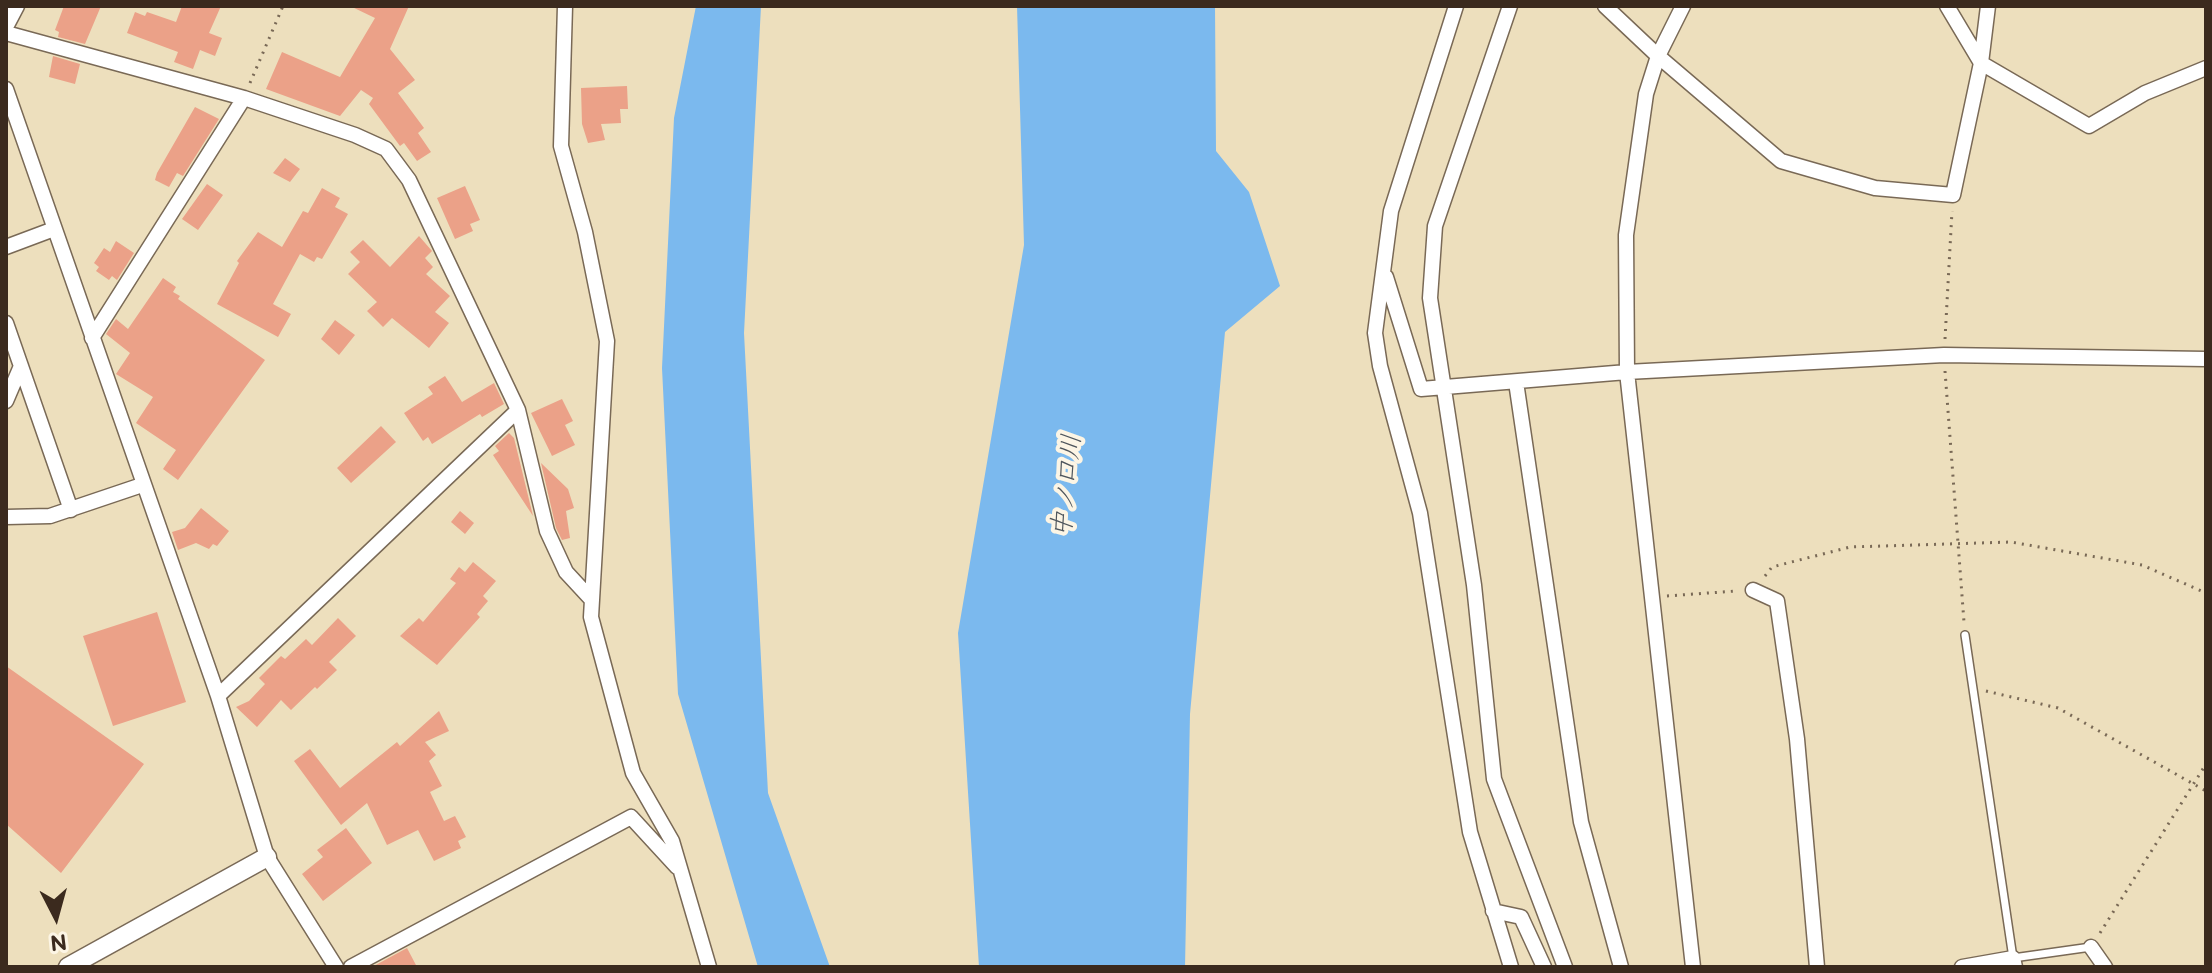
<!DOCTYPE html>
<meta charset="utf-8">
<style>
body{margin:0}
#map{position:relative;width:2212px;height:973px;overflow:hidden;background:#eddfbd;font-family:"Balsamiq Sans",sans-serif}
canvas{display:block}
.frame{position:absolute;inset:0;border:8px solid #3b2a1e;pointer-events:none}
.north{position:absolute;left:16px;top:877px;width:80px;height:80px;-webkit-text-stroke:6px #fcf5e5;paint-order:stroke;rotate:174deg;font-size:22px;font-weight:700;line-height:32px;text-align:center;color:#3b2a1e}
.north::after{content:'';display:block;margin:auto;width:28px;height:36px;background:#3b2a1e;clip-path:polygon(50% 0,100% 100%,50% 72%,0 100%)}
</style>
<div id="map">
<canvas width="2212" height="973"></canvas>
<div class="frame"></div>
<div class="north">N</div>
</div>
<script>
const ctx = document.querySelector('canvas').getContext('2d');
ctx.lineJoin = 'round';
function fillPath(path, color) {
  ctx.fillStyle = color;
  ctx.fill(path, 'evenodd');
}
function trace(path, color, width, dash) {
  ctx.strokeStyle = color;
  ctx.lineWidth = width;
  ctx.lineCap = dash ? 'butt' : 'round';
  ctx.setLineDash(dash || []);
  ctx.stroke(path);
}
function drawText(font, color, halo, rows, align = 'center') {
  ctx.font = font + ' "Balsamiq Sans","Klee One",sans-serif';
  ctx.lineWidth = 8;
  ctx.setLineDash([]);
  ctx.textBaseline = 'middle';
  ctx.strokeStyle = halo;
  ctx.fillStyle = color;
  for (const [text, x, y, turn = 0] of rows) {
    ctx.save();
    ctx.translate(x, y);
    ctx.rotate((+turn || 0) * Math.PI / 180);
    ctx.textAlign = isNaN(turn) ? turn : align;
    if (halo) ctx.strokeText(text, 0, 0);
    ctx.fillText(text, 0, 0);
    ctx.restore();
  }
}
const water = new Path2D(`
 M696 6H761L744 333 768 793 830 967H758L678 694 662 368 674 118Z
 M1017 6H1215L1216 151 1249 192 1280 286 1225 332 1190 714 1185 967H979L958 633 1024 245Z`);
const building = new Path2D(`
 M64 6H101L85 44 58 37 59 32 55 30Z
 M182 6H221L209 33 222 38 215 56 200 50 193 69 174 62 178 52 127 33 135 12 145 16 147 12 176 22Z
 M350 6H409L390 49 415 80 398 93 424 128 418 133 431 152 417 161 404 143 400 146 369 104 373 98 361 90 340 116 266 89 282 52 340 77 375 18Z
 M53 56 80 64 75 84 49 77Z
 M627 86 628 109H620L621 123 601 124 605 140 588 143 582 124 581 88Z
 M195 107 219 119 183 176 177 173 169 187 155 180 157 173Z
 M285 158 300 169 290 182 273 173Z
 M207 184 223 195 198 230 182 219Z
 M465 186 480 220 470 224 473 231 455 239 437 198Z
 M322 188 340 198 335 207 348 214 322 259 317 257 314 262 300 254 273 304 291 314 278 337 217 304 239 263 237 261 258 232 282 247 303 211 308 213Z
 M419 236 432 251 425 258 433 267 426 274 450 296 435 312 449 323 429 348 392 318 383 327 367 311 377 302 348 274 360 262 350 252 363 240 390 267Z
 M116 241 134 253 117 280 112 276 109 280 96 271 99 267 94 263 104 248 110 252Z
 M163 278 176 287 173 292 180 296 178 299 265 360 178 480 163 469 176 450 136 423 153 397 116 374 130 353 106 334 116 319 128 329Z
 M335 320 355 335 339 355 321 339Z
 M445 376 462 402 494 383 504 404 482 417 480 414 432 444 428 437 423 441 404 413 433 394 428 387Z
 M562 399 573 421 565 425 575 445 552 456 531 413Z
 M381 426 396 442 351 483 337 468Z
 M509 433 514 438 533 516 493 455 499 451 495 446Z
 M541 463 568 489 574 508 566 511 570 538 562 540 556 528Z
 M201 508 229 531 217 546 213 544 209 549 196 543 178 550 172 532 185 528Z
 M460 511 474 523 465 534 451 522Z
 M473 562 496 581 483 596 488 601 477 614 480 617 437 665 400 636 419 618 423 622 456 583 450 579 459 567 465 572Z
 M157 612 186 702 113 726 83 636Z
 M338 618 356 636 329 662 337 670 317 689 315 687 291 710 281 700 257 727 236 707 249 701 265 684 259 678 281 656 285 659 306 639 312 645Z
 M6 666 144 764 61 873 6 824Z
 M439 711 449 731 425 742 436 755 429 761 442 786 430 792 444 821 455 816 466 837 458 841 461 848 434 861 418 830 387 845 367 803 341 825 294 761 310 749 340 788 397 742 400 746Z
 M346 828 372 863 323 901 302 874 323 857 317 850Z
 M407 948 417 967H372Z`);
const path = new Path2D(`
 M250 83 283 6
 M1945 339 1952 211
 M1945 371 1964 622
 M1765 576 1772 567 1850 547 2011 542 2142 565 2206 593
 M1667 596 1736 591
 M1986 691 2058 708 2206 791
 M2100 933 2206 764`);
const service = new Path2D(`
 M1965 635 2013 958 2091 947`);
const minor = new Path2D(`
 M565 6 561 146 585 232 607 341 591 617 633 773 672 841 709 967
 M1456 6 1391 211 1375 333 1380 366 1420 513 1470 832 1511 967
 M1510 6 1435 226 1430 298 1474 585 1494 779 1565 967
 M1605 6 1658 56 1781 161 1875 188 1953 195 1981 63 1988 6
 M1683 6 1658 56 1646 94 1626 235 1627 372 1693 967
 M1947 6 1981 63 2089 126 2145 93 2206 68
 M6 27 17 6
 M6 33 244 98 355 135 386 149 409 180 518 410 547 531 566 572 591 599
 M6 89 218 696 267 857 336 967
 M6 247 54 229
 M1386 277 1421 389 1627 372 1944 355 2206 359
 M6 323 71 510
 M92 338 244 98
 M1516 382 1581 822 1621 967
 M6 401 21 366
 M6 517 50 516 142 485
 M1753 590 1777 601 1797 739 1817 967
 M218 696 518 410
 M1493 911 1521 917 1544 967
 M2091 947 2105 967
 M351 967 631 817 677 867
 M1962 967 2013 958 2015 967`);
const tertiary = new Path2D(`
 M68 967 267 857`);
const waterNames = [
 ["中ノ口川",1068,486,-84]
];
fillPath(water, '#7bb9ee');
fillPath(building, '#eba188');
trace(service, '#796956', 10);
trace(minor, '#796956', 17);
trace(tertiary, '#796956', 21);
trace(path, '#796956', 3, [2, 6]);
trace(service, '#fff', 7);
trace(minor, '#fff', 14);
trace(tertiary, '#fff', 18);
drawText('italic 26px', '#4e555c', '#fcf5e5', waterNames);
</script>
